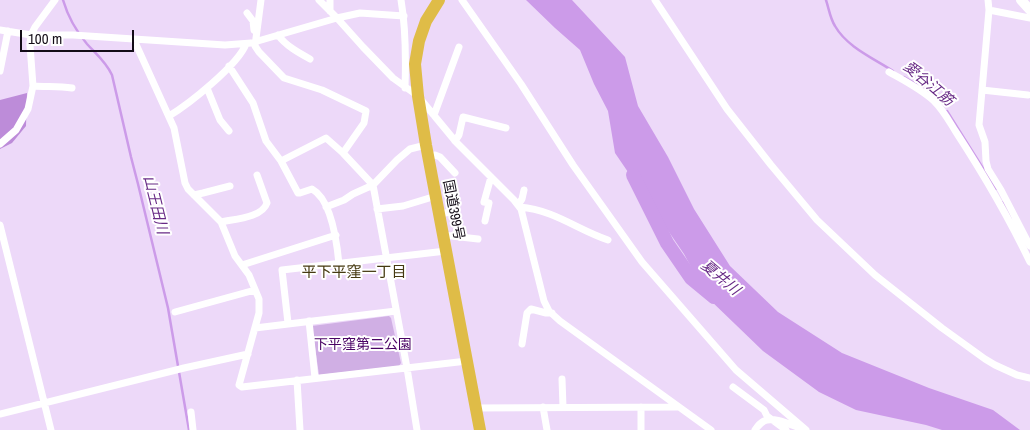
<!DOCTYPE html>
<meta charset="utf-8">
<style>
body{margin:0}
#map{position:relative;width:1030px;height:430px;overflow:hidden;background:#edd9f9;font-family:"Archivo Narrow",sans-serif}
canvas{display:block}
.scale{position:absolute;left:20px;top:30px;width:114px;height:22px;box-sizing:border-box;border:2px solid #130c17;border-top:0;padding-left:6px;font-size:15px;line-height:18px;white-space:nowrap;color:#130c17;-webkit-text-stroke:4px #fff;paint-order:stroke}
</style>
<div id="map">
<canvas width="1030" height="430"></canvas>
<div class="scale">100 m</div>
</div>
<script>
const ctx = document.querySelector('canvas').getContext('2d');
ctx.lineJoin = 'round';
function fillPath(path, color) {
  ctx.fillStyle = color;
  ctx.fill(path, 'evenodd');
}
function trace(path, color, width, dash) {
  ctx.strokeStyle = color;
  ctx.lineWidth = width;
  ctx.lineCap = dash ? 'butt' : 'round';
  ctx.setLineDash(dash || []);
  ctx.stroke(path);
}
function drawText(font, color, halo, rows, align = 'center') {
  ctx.font = font + ' "Archivo Narrow","Noto Sans JP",sans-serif';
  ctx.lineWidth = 4;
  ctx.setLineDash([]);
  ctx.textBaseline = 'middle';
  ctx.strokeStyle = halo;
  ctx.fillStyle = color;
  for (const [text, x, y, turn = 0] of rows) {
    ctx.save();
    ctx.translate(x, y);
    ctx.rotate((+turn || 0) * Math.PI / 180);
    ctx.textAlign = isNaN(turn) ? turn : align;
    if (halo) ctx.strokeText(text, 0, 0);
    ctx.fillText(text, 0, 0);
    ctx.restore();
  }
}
const green = new Path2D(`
 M389 316 391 318 401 363 399 366 319 375 312 326Z`);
const forest = new Path2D(`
 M27 93 26 126 12 143 0 149V100Z`);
const water = new Path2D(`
 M526 0H572L625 57 638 106 668 157 694 209 730 266 778 312 842 353 929 388 993 410 1020 430H942L926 425 856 410 819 392 763 351 708 298 684 254 615 153 608 111 594 84 580 50 555 28Z`);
const stream = new Path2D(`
 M63 0C68 17 76 31 87 44 96 54 106 62 112 75L131 157 138 184 168 308 189 430
 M826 0C829 9 830 18 835 26 847 47 873 58 893 71
 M904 77 916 84
 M947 111 996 189
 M1003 202 1011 218`);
const river = new Path2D(`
 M633 175 667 243 691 278 714 297`);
const street = new Path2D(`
 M261 0 255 46 259 52 284 78 322 90 366 111 364 123 343 153
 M319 0 337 18 363 47 393 78 418 96 456 142 514 200 521 209 544 301 549 311 560 321 711 430
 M401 0C406 29 406 58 405 88
 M462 0 521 84 573 165 642 262 736 370 806 430
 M655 0 727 109 771 165 817 220 875 275 942 328 985 359 995 365 1017 375 1030 378
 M988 0 989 10 979 125 985 142 986 161 988 169 1001 190 1030 246
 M989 10 1030 18
 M330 11V0
 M247 13 253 21 254 30
 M0 30 31 35H73L225 45 251 43 337 18 360 13 404 16
 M278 35C286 46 299 53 310 59
 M134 40 174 128 185 183 188 189 221 222 235 256 249 275 259 299V313L239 385 242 387 467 361
 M229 66 253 103 266 141 281 161 298 193H300L312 189C332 200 337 243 339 264
 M0 71 8 31
 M889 72C905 81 921 89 934 101 944 111 949 121 956 132 984 175 1008 216 1030 262
 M33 86C47 87 59 86 72 88
 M207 88 220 120 229 131
 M982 90 1028 95
 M434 115 459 47
 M169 116C189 104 238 65 246 44
 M455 141 459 135 463 117 506 128
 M0 144 16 130 28 109 33 86 30 45 31 35 35 27 55 0
 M428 156 435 155 440 157 455 173
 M281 161 326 138 343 153 373 185 407 368 417 430
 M194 195 203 193 230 186
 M518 205 522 199 524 190
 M326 207 344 200 353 194 373 185 397 160 410 149 426 145
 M520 207C554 210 578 230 608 240
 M377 209 403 206 436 196
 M439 214 451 212 456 216
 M485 221 489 203 484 202 491 177
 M221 222C234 219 262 218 267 203L257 175
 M0 225 51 430
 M443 235 478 239
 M242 265 336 235
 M175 312 255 290
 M309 321 315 378
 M288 323 282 270 446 251
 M255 328 396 311
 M522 344 527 313 531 309 546 313H552
 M562 379 563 407
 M297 380 300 430
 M733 387 764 410 767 416 786 430
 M543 407 547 430
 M641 407V430
 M476 408 677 407
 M191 412 193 430
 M0 414 184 368 248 354
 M755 430C757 427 760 423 764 421 773 416 791 425 800 428`);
const secondary = new Path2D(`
 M1021 0 1030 10`);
const highway = new Path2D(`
 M439 0 426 21 419 41 415 64 418 96 426 145 480 430`);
const streetNames = [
 ["国道399号",453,210,79]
];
const parkNames = [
 ["下平窪第二公園",363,345]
];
const waterNames = [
 ["愛谷江筋",928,84,40],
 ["山王田川",155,205,76],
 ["夏井川",720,278,40]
];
const neighbourhoodNames = [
 ["平下平窪一丁目",354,273]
];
fillPath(green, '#d0afe4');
fillPath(forest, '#bd8cd9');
fillPath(water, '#cc9be9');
trace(stream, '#cc9be9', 2.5);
trace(river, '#cc9be9', 14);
trace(street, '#fff', 7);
trace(secondary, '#fff', 10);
trace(highway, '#dfbc47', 12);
drawText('14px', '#130c17', '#fff', streetNames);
drawText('14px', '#490264', '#fff', parkNames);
drawText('italic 15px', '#682a86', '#fff', waterNames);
drawText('15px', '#453910', '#fff', neighbourhoodNames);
</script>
